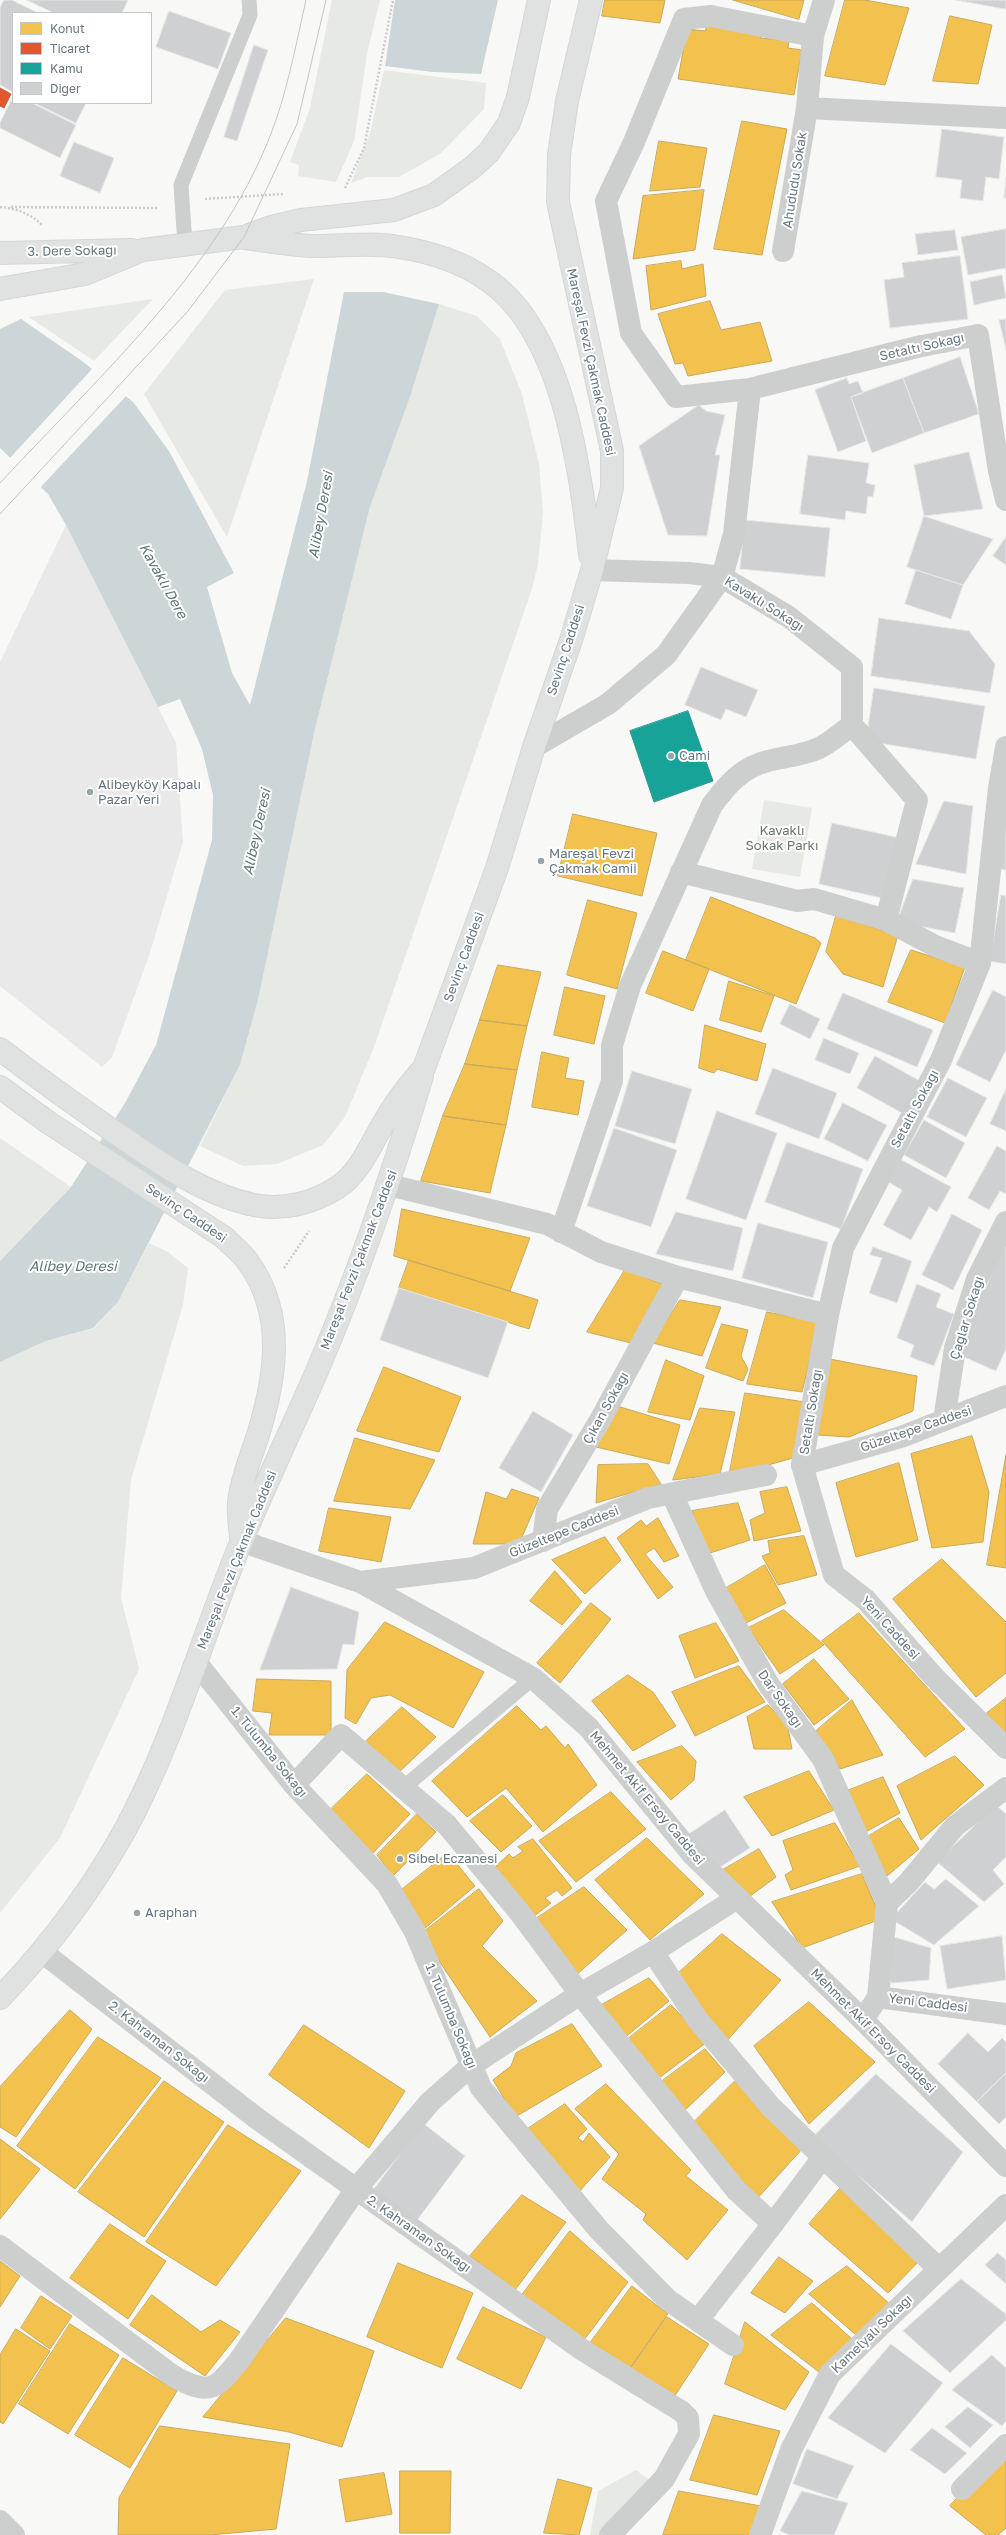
<!DOCTYPE html>
<meta charset="utf-8">
<style>
body{margin:0}
#map{position:relative;width:1006px;height:2535px;overflow:hidden;background:#f8f8f7;font-family:"Golos Text",sans-serif}
canvas{display:block}
.legend{position:absolute;left:12px;top:12px;width:140px;height:92px;box-sizing:border-box;background:#fff;border:1px solid #c1c8cd;margin:0;padding:5px 7px;list-style:none;font-size:12px;color:#647681}
.legend li{display:flex;align-items:center;gap:8px;height:20px}
.legend b{width:20px;border:1px solid #c1c8cd}
</style>
<div id="map">
<canvas width="1006" height="2535"></canvas>
<ul class="legend">
<li><b style="height:11px;background:#f2c14e"></b>Konut</li>
<li><b style="height:11px;background:#e4572e"></b>Ticaret</li>
<li><b style="height:11px;background:#17a398"></b>Kamu</li>
<li><b style="height:11px;background:#cfd0d1"></b>Diğer</li>
</ul>
</div>
<script>
const ctx = document.querySelector('canvas').getContext('2d');
ctx.lineJoin = 'round';
function fillPath(path, color) {
  ctx.fillStyle = color;
  ctx.fill(path, 'evenodd');
}
function trace(path, color, width, dash) {
  ctx.strokeStyle = color;
  ctx.lineWidth = width;
  ctx.lineCap = dash ? 'butt' : 'round';
  ctx.setLineDash(dash || []);
  ctx.stroke(path);
}
function drawText(font, color, halo, rows, align = 'center') {
  ctx.font = font + ' "Golos Text",sans-serif';
  ctx.lineWidth = 4;
  ctx.setLineDash([]);
  ctx.textBaseline = 'middle';
  ctx.strokeStyle = halo;
  ctx.fillStyle = color;
  for (const [text, x, y, turn = 0] of rows) {
    ctx.save();
    ctx.translate(x, y);
    ctx.rotate((+turn || 0) * Math.PI / 180);
    ctx.textAlign = isNaN(turn) ? turn : align;
    if (halo) ctx.strokeText(text, 0, 0);
    ctx.fillText(text, 0, 0);
    ctx.restore();
  }
}
const built = new Path2D(`
 M66 525 176 743 183 842 149 956 112 1057 102 1067 0 986V662Z`);
const green = new Path2D(`
 M332 0H380L367 54 354 141 336 182 298 176 299 165 290 162 310 108Z
 M384 70 486 83 484 109 440 154 399 177H368L351 183 370 133Z
 M314 279 227 537 144 394 225 290Z
 M153 299 94 361 29 317Z
 M439 304 477 316 500 339 522 394 539 464 543 513 538 564 532 589 374 1047 345 1117 323 1145 277 1164 243 1166 200 1146 240 1065 258 1000 315 729 370 507 410 397Z
 M764 800 812 808 800 877 752 869Z
 M0 1138 71 1187 0 1261Z
 M149 1243 168 1252 188 1268 183 1305 131 1480 121 1598 139 1669 60 1838 0 1913V1362L46 1341 94 1328 118 1302Z
 M636 2470 653 2483 601 2535H590L598 2491Z`);
const water = new Path2D(`
 M395 0H498L481 74 433 72 385 66Z
 M344 292H383L439 304 410 397 370 507 315 729 258 1000 240 1065 118 1302 93 1328 46 1341 0 1362V1261L71 1187 125 1103 156 1045 212 840 213 795 202 749 180 699 158 707 66 525 48 494 0 448V329L21 319 82 361 133 402 169 451 234 573 207 587 232 673 250 705 307 481Z`);
const pier = new Path2D(`
 M93 368 127 395 39 489 9 459Z`);
const homes = new Path2D(`
 M605 0H665L660 23 602 16Z
 M733 0H804L799 19Z
 M845 0H865L909 8 885 85 825 76Z
 M950 16 992 25 978 84 933 81Z
 M707 26 761 34V38L789 41 788 48 802 50 794 95 678 79 687 29 705 31Z
 M742 121 787 129 762 255 714 249Z
 M659 141 707 148 700 187 650 191Z
 M704 190 695 250 633 259 643 196Z
 M681 261 682 269 703 264 706 296 651 310 646 266Z
 M710 301 721 330 760 322 772 361 688 376 683 363 675 364 658 314Z
 M573 814 657 833 642 896 558 876Z
 M711 897 815 938 821 943 796 1004 686 960Z
 M588 900 637 913 617 989 567 975Z
 M836 916 898 935 883 987 843 974 826 952Z
 M911 950 965 967 945 1023 888 1002Z
 M663 951 709 969 693 1011 646 993Z
 M498 965 541 972 527 1026 480 1020Z
 M729 981 774 996 761 1032 720 1020Z
 M565 987 605 996 594 1044 554 1035Z
 M480 1020 527 1026 517 1070 465 1064Z
 M705 1025 766 1044 757 1081 717 1069 714 1073 699 1068Z
 M542 1052 569 1058 565 1078 584 1081 578 1115 532 1107Z
 M465 1064 517 1070 506 1125 443 1116Z
 M443 1116 506 1125 490 1193 421 1181Z
 M402 1209 530 1238 510 1291 394 1256Z
 M409 1260 538 1300 529 1329 399 1288Z
 M625 1270 665 1285 635 1344 587 1332Z
 M680 1300 721 1307 702 1356 653 1343Z
 M767 1312 819 1322 802 1392 747 1384Z
 M722 1324 748 1330 741 1356 748 1369 743 1381 706 1368Z
 M830 1359 917 1376 913 1411 849 1437 818 1435Z
 M666 1360 704 1376 690 1420 648 1412Z
 M384 1367 461 1397 439 1452 357 1431Z
 M745 1393 805 1402 793 1458 729 1476Z
 M617 1406 680 1425 669 1464 596 1447Z
 M700 1408 735 1412 720 1474 673 1480Z
 M972 1436 989 1492 983 1542 932 1548 911 1454Z
 M355 1438 435 1460 410 1509 334 1501Z
 M1006 1455V1568L987 1565Z
 M899 1463 918 1540 856 1557 836 1483Z
 M648 1464 661 1484 596 1503 598 1465Z
 M787 1487 801 1531 754 1541 750 1520 765 1513 760 1492Z
 M512 1489 539 1498 519 1544H473L486 1492 506 1499Z
 M738 1503 750 1540 707 1554 692 1511Z
 M329 1508 391 1517 381 1562 319 1551Z
 M658 1518 679 1556 664 1562 654 1548 645 1554 673 1587 658 1599 617 1538 641 1520 646 1526Z
 M804 1536 817 1575 778 1585 762 1556 770 1553 768 1541Z
 M605 1537 621 1560 585 1594 552 1560Z
 M942 1559 1006 1622V1673L976 1697 893 1599Z
 M765 1565 786 1603 740 1626 723 1590Z
 M555 1571 582 1602 562 1625 530 1601Z
 M591 1603 611 1619 560 1683 537 1663Z
 M784 1610 824 1645 780 1674 748 1628Z
 M859 1613 965 1729 925 1757 822 1641Z
 M385 1622 484 1672 453 1728 390 1695 371 1698 356 1724 345 1718 347 1670Z
 M716 1623 739 1661 695 1678 679 1636Z
 M814 1659 849 1699 814 1725 783 1684Z
 M739 1666 765 1702 695 1736 672 1692Z
 M628 1675 653 1692 676 1726 633 1751 592 1701Z
 M257 1679 331 1681V1735H269L272 1713 253 1711Z
 M1006 1698V1736L986 1714Z
 M852 1700 883 1755 840 1769 816 1731Z
 M768 1705 787 1723 792 1749H754L747 1717Z
 M517 1706 541 1730 546 1726 565 1748 568 1744 597 1785 543 1832 506 1788 467 1817 432 1781Z
 M402 1707 436 1737 397 1774 363 1744Z
 M682 1746 696 1761 694 1780 671 1800 637 1762Z
 M955 1756 984 1785 921 1840 897 1786Z
 M809 1771 834 1810 772 1836 744 1797Z
 M367 1774 410 1814 371 1855 327 1813Z
 M883 1777 900 1813 862 1834 844 1792Z
 M611 1792 646 1829 576 1882 539 1841Z
 M503 1795 532 1826 501 1852 470 1821Z
 M417 1814 436 1832 393 1876 377 1855Z
 M899 1818 919 1849 887 1876 867 1837Z
 M835 1823 860 1866 791 1890 785 1875 793 1870 783 1841Z
 M647 1838 704 1894 650 1940 595 1880Z
 M533 1839 572 1888 562 1896 557 1890 545 1898 551 1903 533 1917 494 1868 509 1854 513 1858 523 1851 518 1847Z
 M759 1849 776 1877 746 1899 721 1871Z
 M448 1853 475 1886 424 1929 400 1891Z
 M862 1874 881 1919 802 1948 772 1902Z
 M584 1887 627 1930 574 1977 531 1922Z
 M479 1889 503 1921 482 1946 537 2001 490 2037 421 1934Z
 M722 1934 781 1980 725 2043 674 1977Z
 M649 1978 669 2001 623 2039 598 2007Z
 M809 2002 875 2062 809 2124 754 2046Z
 M671 2005 707 2042 655 2081 624 2042Z
 M70 2010 92 2029 16 2137 0 2127V2087Z
 M572 2024 602 2066 515 2117 493 2080 511 2066 516 2053Z
 M304 2025 405 2091 369 2148 269 2075Z
 M98 2037 161 2078 75 2189 17 2146Z
 M705 2049 725 2072 683 2112 657 2085Z
 M736 2080 803 2148 755 2201 691 2125Z
 M164 2081 224 2122 144 2237 78 2192Z
 M606 2084 691 2170 686 2176 728 2210 687 2260 643 2220 646 2214 602 2179 619 2154 575 2109Z
 M565 2104 587 2129 578 2138 583 2142 589 2133 610 2157 578 2193 526 2130Z
 M228 2125 301 2171 216 2286 146 2242Z
 M0 2139 40 2169 0 2219Z
 M843 2185 921 2259 888 2293 809 2224Z
 M522 2195 566 2222 515 2290 470 2256Z
 M110 2224 166 2261 128 2319 70 2278Z
 M570 2231 628 2282 584 2340 522 2295Z
 M779 2257 813 2281 785 2313 751 2293Z
 M0 2261 20 2276 0 2307Z
 M398 2263 473 2293 442 2368 367 2337Z
 M847 2266 891 2305 856 2335 809 2294Z
 M632 2286 668 2314 628 2371 588 2346Z
 M152 2295 201 2332 220 2320 240 2332 205 2376 130 2325Z
 M41 2296 72 2316 50 2349 21 2328Z
 M812 2303 852 2339 819 2372 771 2335Z
 M483 2307 546 2337 521 2389 457 2359Z
 M667 2317 709 2344 674 2397 630 2370Z
 M286 2318 374 2351 342 2447 289 2432 203 2417Z
 M745 2322 809 2372 785 2410 725 2384Z
 M70 2324 119 2355 68 2434 19 2404Z
 M16 2329 50 2351 3 2424 0 2422V2355Z
 M123 2358 177 2391 130 2468 75 2435Z
 M714 2415 780 2431 757 2495 690 2480Z
 M160 2426 290 2444 276 2529 210 2535H118L119 2498Z
 M1006 2445V2528L998 2535H986L950 2506Z
 M400 2471H451L450 2533H400Z
 M384 2473 392 2514 346 2522 339 2480Z
 M558 2479 592 2488 579 2535 544 2533Z
 M679 2491 761 2506 751 2535H663Z`);
const shops = new Path2D(`
 M0 88 11 94 4 108 0 106Z`);
const public = new Path2D(`
 M688 711 713 781 654 802 630 731Z`);
const building = new Path2D(`
 M4 0H12L38 13H13V92L0 85V8Z
 M27 0H128L122 13H54Z
 M956 0H1006V9Z
 M169 11 231 33 218 69 156 47Z
 M254 45 268 50 237 141 224 137Z
 M13 97V103H32L76 125 60 158 0 128V123Z
 M35 103H86L76 123Z
 M942 129 1004 137 999 179 986 177 983 201 960 198 962 180 936 177Z
 M74 142 114 158 100 193 60 176Z
 M1006 178V198H1004Z
 M1006 229V271V268L968 275 961 237Z
 M955 230 958 250 918 255 915 234Z
 M960 256 968 319 890 328 884 280 904 277 902 263Z
 M1002 275 1006 298 974 305 970 282Z
 M1006 319V350L999 320Z
 M960 357 979 414 924 433 903 378Z
 M847 378 849 384 858 381 863 393 851 397 866 441 838 452 815 390Z
 M903 378 924 433 872 453 851 397Z
 M699 405 706 411 725 415 715 455H720L707 536 668 535 639 446Z
 M969 452 983 509 924 516 914 465Z
 M808 455 869 463 866 483 875 485 873 497 868 496 866 514 846 511 845 520 800 514Z
 M924 516 993 539 963 585 907 567Z
 M745 520 830 528 825 577 740 569Z
 M1006 537V565L993 556Z
 M916 570 963 585 951 619 905 604Z
 M879 618 969 631 995 664 990 693 871 676Z
 M701 667 758 690 746 717 726 709 721 720 685 705Z
 M874 688 985 706 976 759 866 741Z
 M944 801 973 806 966 874 916 864Z
 M1006 801V870L1000 869Z
 M832 823 900 838 886 899 819 884Z
 M913 879 964 888 955 933 897 922Z
 M1001 895 1006 896V964L990 961Z
 M993 990 1006 997V1050L990 1082 956 1065Z
 M843 993 933 1030 917 1067 827 1029Z
 M790 1004 820 1019 810 1039 780 1024Z
 M824 1038 859 1053 850 1074 815 1060Z
 M875 1056 920 1081 902 1113 857 1088Z
 M773 1068 837 1093 819 1139 755 1114Z
 M632 1071 692 1089 675 1144 615 1126Z
 M948 1078 987 1098 966 1137 927 1117Z
 M1006 1089V1131L990 1124Z
 M843 1103 887 1125 868 1161 824 1139Z
 M717 1111 777 1133 746 1220 686 1199Z
 M924 1120 965 1143 946 1178 904 1155Z
 M614 1128 677 1150 651 1227 587 1206Z
 M787 1142 863 1169 841 1229 765 1202Z
 M997 1146 1006 1151V1194L1000 1191 989 1210 968 1198Z
 M900 1159 951 1187 937 1212 929 1207 911 1240 883 1225 902 1190 888 1182Z
 M676 1212 743 1228 733 1271 656 1254Z
 M952 1214 982 1230 953 1290 922 1275Z
 M758 1223 828 1242 813 1298 742 1278Z
 M1006 1241V1349L996 1371 957 1354Z
 M873 1247 912 1261 897 1303 869 1293 882 1258 870 1255Z
 M917 1284 941 1294 936 1307 954 1314 934 1366 910 1357 914 1345 897 1338Z
 M399 1288 508 1322 488 1378 380 1340Z
 M533 1411 573 1435 541 1492 499 1468Z
 M291 1587 359 1612 354 1645 343 1644 337 1669 260 1670Z
 M996 1805 1006 1814V1857L993 1870 1004 1884 984 1902 937 1862Z
 M725 1810 750 1848 714 1871 689 1834Z
 M946 1879 979 1906 934 1945 891 1919 925 1882 934 1889Z
 M891 1936 931 1948 929 1980 891 1983Z
 M1002 1936 1006 1980 947 1989 940 1946Z
 M968 2033 988 2052 1002 2038 1006 2042V2073L977 2102 938 2064Z
 M1006 2073V2117L999 2124 977 2102Z
 M876 2074 963 2152 912 2222 813 2137Z
 M423 2123 465 2156 412 2227 369 2196Z
 M998 2253 1006 2260V2284L985 2265Z
 M961 2279 1006 2314V2320L950 2373 903 2331Z
 M891 2344 943 2383 885 2453 828 2418Z
 M992 2355 1006 2368V2421L1002 2426 952 2390Z
 M968 2407 993 2425 970 2448 945 2427Z
 M932 2428 967 2453 945 2474 910 2450Z
 M807 2449 854 2466 837 2499 793 2484Z
 M802 2491 848 2503 834 2535H790L780 2531Z`);
const path = new Path2D(`
 M345 188 364 148 393 0
 M205 199 284 194
 M0 207C16 208 31 214 42 225
 M11 207 159 208
 M284 1268 309 1231`);
const service = new Path2D(`
 M185 245 181 185 250 15 249 0
 M403 1788 533 1678`);
const minor = new Path2D(`
 M813 36 824 0
 M807 108 1006 118
 M750 389 917 347 978 335 999 471 1006 500
 M592 570 689 573 722 577 789 617 852 667V725L917 800 886 920
 M534 747 608 704 666 655 722 577 734 534 750 389 676 397 631 333 606 201 634 142 684 19 711 16 813 36 807 108 783 251
 M1006 747 999 788 980 963 941 1060 843 1248 828 1315 802 1465 834 1575 866 1600 934 1677 1006 1748
 M681 872 797 901 814 899 886 920 935 946 980 963
 M389 1185 547 1224 601 1252 678 1277 828 1315
 M561 1232 612 1081V1045L630 986 712 805C727 785 742 767 768 761 786 756 802 756 819 748 830 743 841 733 852 725
 M944 1420 955 1348 977 1279 1006 1222
 M672 1494 716 1591 769 1685 823 1759 887 1903
 M543 1541 547 1509 599 1422 678 1277
 M196 1662 294 1785 387 1884 415 1932 481 2088 599 2230 668 2300 733 2345
 M42 1952 259 2120 584 2351 681 2411 688 2418 689 2434 664 2479 610 2535
 M653 1952 697 2019 771 2107 823 2157 773 2224
 M878 1997 887 1903 908 1883 955 1826 1006 1788
 M863 2020 878 1997 1006 2014
 M823 2157 939 2269
 M0 2246 173 2376C211 2397 216 2389 241 2358L356 2189 430 2102 472 2065 580 1994 520 1913 447 1825 341 1735 294 1785
 M698 2320 773 2224 736 2190 580 1994 653 1952 737 1898
 M962 2489 1006 2445
 M760 2535 791 2450 830 2374 1006 2205`);
const tertiary = new Path2D(`
 M802 1465 901 1437 1006 1396
 M241 1541 360 1582 533 1678 589 1728 692 1854 863 2020 1006 2166
 M360 1582 474 1568 648 1498 766 1475
 M0 2521 14 2535`);
const primary = new Path2D(`
 M245 238C269 241 293 246 317 246 344 246 372 242 399 247 430 252 460 261 486 279 563 330 581 471 590 555
 M0 253 132 250
 M0 289 85 274 143 250 244 237 271 227 301 220 394 210 434 195 473 167 489 152 509 123 518 97 539 0
 M0 1049C36 1077 73 1103 110 1129 154 1159 201 1194 254 1205 283 1211 314 1203 338 1187 361 1172 371 1143 385 1121 396 1101 409 1085 424 1068L497 868 534 747 572 637 592 570 612 488V451L558 202 559 155 567 101 591 0
 M0 1087 49 1123 225 1238C232 1246 242 1253 248 1262 286 1314 276 1377 258 1435 251 1457 242 1477 239 1502 238 1513 240 1526 241 1538
 M0 1998C48 1948 91 1891 125 1830 175 1738 202 1636 242 1540 266 1483 292 1428 317 1371 358 1275 392 1176 422 1076`);
const tram = new Path2D(`
 M0 483C100 375 227 262 276 120 289 82 297 40 306 0
 M0 514 188 311 244 237 297 124 326 0`);
const markers = [
 [671,756,4,"#98a4aa"],
 [90,792,4,"#98a4aa"],
 [541,861,4,"#98a4aa"],
 [400,1859,4,"#98a4aa"],
 [137,1913,4,"#98a4aa"]
];
const streetNames = [
 ["Ahududu Sokak",795,180,-81],
 ["3. Dere Sokağı",72,251,-1],
 ["Setaltı Sokağı",922,347,-13],
 ["Mareşal Fevzi Çakmak Caddesi",591,362,78],
 ["Kavaklı Sokağı",764,604,32],
 ["Sevinç Caddesi",566,650,-72],
 ["Sevinç Caddesi",464,957,-70],
 ["Setaltı Sokağı",915,1109,-62],
 ["Sevinç Caddesi",186,1213,34],
 ["Mareşal Fevzi Çakmak Caddesi",359,1260,-69],
 ["Çağlar Sokağı",967,1318,-73],
 ["Çıkan Sokağı",606,1408,-61],
 ["Setaltı Sokağı",811,1412,-81],
 ["Güzeltepe Caddesi",916,1429,-19],
 ["Güzeltepe Caddesi",564,1532,-22],
 ["Mareşal Fevzi Çakmak Caddesi",237,1560,-68],
 ["Yeni Caddesi",890,1628,48],
 ["Dar Sokağı",780,1699,55],
 ["1. Tulumba Sokağı",269,1752,51],
 ["Mehmet Akif Ersoy Caddesi",647,1798,50],
 ["Yeni Caddesi",928,2003,7],
 ["1. Tulumba Sokağı",451,2016,67],
 ["Mehmet Akif Ersoy Caddesi",873,2031,45],
 ["2. Kahraman Sokağı",159,2042,38],
 ["2. Kahraman Sokağı",419,2234,35],
 ["Kamelyalı Sokağı",872,2334,-44]
];
const poiNames = [
 ["Cami",679,756],
 ["Alibeyköy Kapalı",98,785],
 ["Pazar Yeri",98,800],
 ["Mareşal Fevzi",549,854],
 ["Çakmak Camii",549,869],
 ["Sibel Eczanesi",408,1859],
 ["Araphan",145,1913]
];
const parkNames = [
 ["Kavaklı",782,831],
 ["Sokak Parkı",782,846]
];
const waterNames = [
 ["Alibey Deresi",321,515,-80],
 ["Kavaklı Dere",163,581,61],
 ["Alibey Deresi",257,832,-78],
 ["Alibey Deresi",73,1267]
];
fillPath(built, '#e8e9e8');
fillPath(green, '#e7eae4');
fillPath(water, '#ccd5d7');
fillPath(pier, '#f8f8f7');
fillPath(homes, '#f2c14e');
trace(homes, '#c7aa5d', 1);
fillPath(shops, '#e4572e');
trace(shops, '#be6047', 1);
fillPath(public, '#17a398');
trace(public, '#2e9691', 1);
fillPath(building, '#cfd0d1');
trace(building, '#e7e7e6', 1);
trace(primary, '#d5d6d6', 24);
trace(path, '#cacbcc', 2.5, [2, 2]);
trace(service, '#cdcece', 15);
trace(minor, '#cdcece', 22);
trace(tertiary, '#cdcece', 22);
trace(primary, '#e0e1e1', 22);
trace(tram, '#c2c4c5', 1);
for (const [x, y, r, color] of markers) {
  const dot = new Path2D();
  dot.arc(x, y, r, 0, 2 * Math.PI);
  ctx.fillStyle = color;
  ctx.fill(dot);
  trace(dot, '#fff', 1.5);
}
drawText('13px', '#647681', '#fff', streetNames);
drawText('13px', '#647681', '#fff', poiNames, 'left');
drawText('13px', '#687963', '#fff', parkNames);
drawText('italic 14px', '#5e757b', '#fff', waterNames);
</script>
